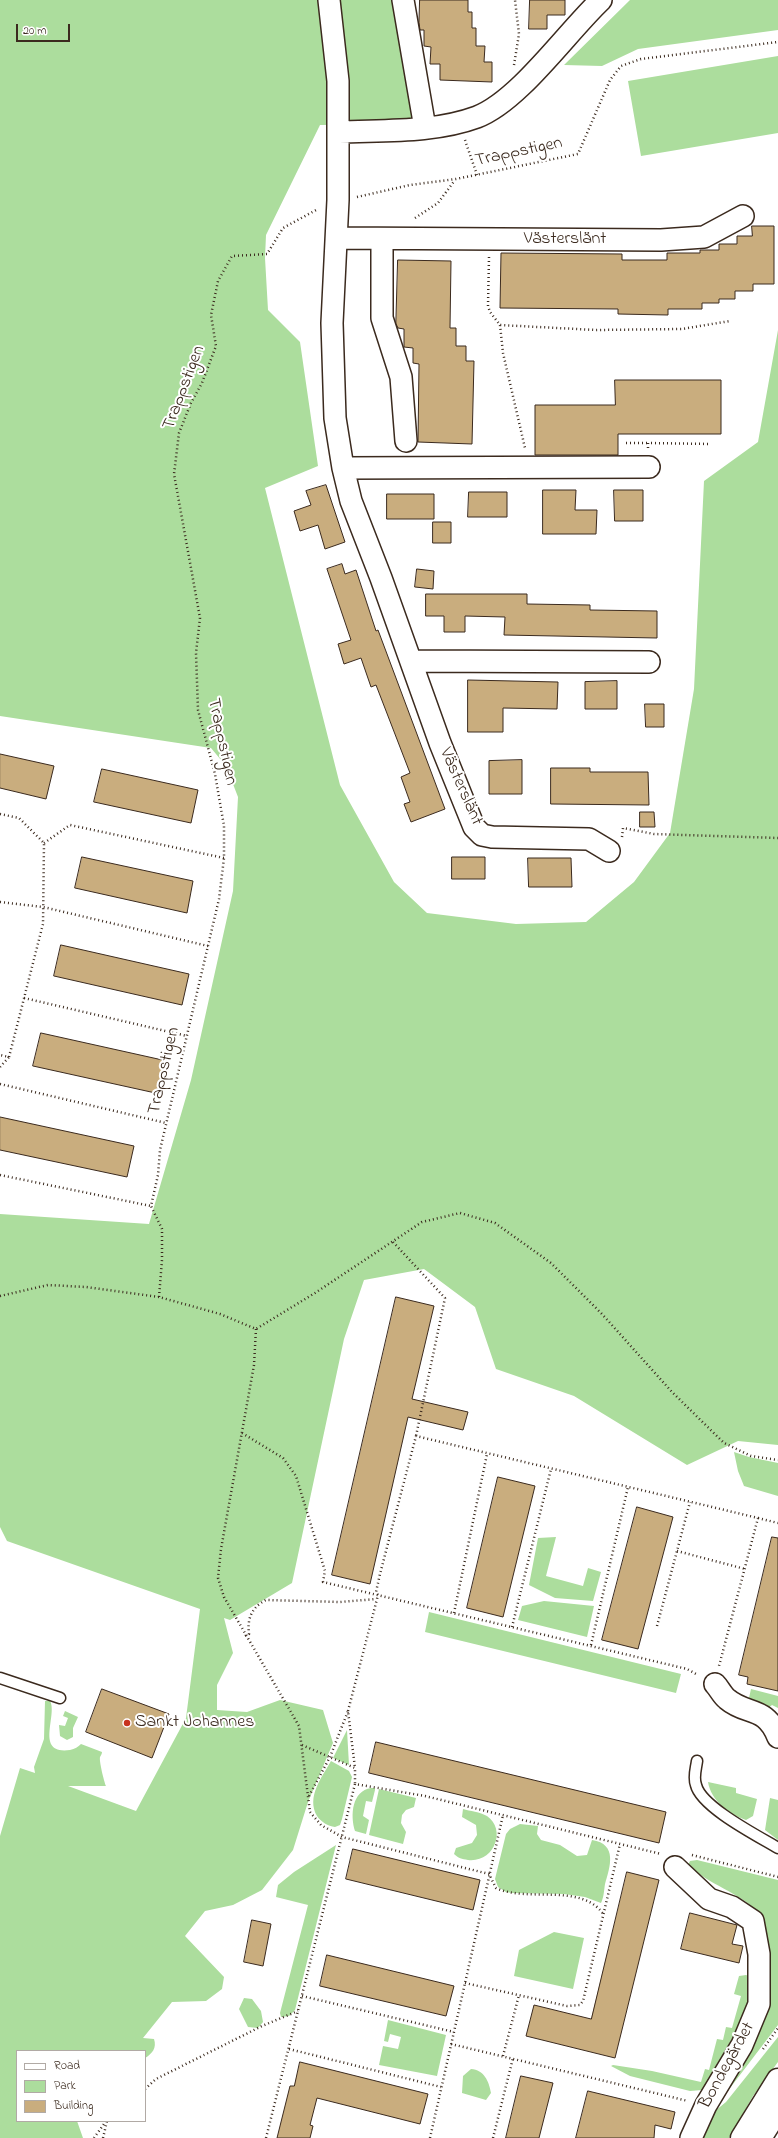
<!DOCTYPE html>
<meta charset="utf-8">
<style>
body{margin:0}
#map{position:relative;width:778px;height:2138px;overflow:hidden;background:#fff;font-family:"Indie Flower",sans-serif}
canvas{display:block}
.legend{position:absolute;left:16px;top:2050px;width:130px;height:72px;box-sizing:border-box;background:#fff;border:1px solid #b1aaa5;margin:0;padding:5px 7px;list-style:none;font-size:12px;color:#3b2a1e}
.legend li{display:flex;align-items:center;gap:8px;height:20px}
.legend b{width:20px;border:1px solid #b1aaa5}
.scale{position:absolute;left:16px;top:24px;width:54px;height:18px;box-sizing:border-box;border:2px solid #3b2a1e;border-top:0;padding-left:5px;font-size:12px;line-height:14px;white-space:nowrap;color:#3b2a1e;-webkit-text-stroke:3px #fff;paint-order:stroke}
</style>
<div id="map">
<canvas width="778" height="2138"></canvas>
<ul class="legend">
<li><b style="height:5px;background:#fff"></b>Road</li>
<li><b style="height:11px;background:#acdd9d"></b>Park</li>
<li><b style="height:11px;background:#c9ad7e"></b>Building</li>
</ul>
<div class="scale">20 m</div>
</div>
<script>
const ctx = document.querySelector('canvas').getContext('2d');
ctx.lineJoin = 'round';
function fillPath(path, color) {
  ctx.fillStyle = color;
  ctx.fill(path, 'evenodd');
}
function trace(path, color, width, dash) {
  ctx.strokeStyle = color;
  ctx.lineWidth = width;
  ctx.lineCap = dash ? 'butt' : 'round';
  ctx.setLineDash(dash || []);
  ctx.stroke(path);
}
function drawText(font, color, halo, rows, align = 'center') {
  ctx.font = font + ' "Indie Flower",sans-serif';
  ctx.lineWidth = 4;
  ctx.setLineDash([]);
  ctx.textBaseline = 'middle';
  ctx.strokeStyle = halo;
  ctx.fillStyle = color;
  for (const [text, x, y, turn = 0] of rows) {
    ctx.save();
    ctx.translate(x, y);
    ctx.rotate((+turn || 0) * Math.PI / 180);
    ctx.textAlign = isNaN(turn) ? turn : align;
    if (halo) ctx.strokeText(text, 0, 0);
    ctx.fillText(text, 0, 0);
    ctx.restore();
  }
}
const green = new Path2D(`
 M0 0H394L414 124 320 125 266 235 265 258 268 310 300 342 318 466 265 488 340 785 394 882 427 913 516 924 586 922 634 882 670 833 694 689 704 481 758 442 778 330V1445L738 1441 687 1465 574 1396 496 1369 475 1307 424 1269 364 1280 344 1339 292 1583 230 1620 224 1618 233 1653 217 1685V1710L247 1712 280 1700 323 1710 333 1743 308 1802 293 1850 262 1890 233 1905 205 1911 185 1936 224 1977 222 1989 206 2001 172 2002 143 2038 154 2039C157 2048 152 2054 145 2058V2051H17V2121H77L83 2138H0V1836L20 1768 35 1773 34 1767 44 1739 45 1701H50C58 1715 34 1755 70 1750 75 1749 78 1747 81 1744L102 1752C102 1754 101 1755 100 1757 99 1761 104 1781 106 1786H68L136 1811 186 1718 200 1609 7 1541 0 1527V1214L149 1224 191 1080 233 891 238 797 226 766 211 748 0 716Z
 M630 0H778V30L638 49 602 66 564 65Z
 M778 56V133L641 156 628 81Z
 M734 1452 749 1457 778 1463V1496L744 1486 738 1471Z
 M556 1537 546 1576 583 1586 588 1568 601 1572 593 1601 555 1598 529 1585 538 1538Z
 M544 1601 594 1606 587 1637 518 1620 522 1606Z
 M429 1612 681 1674 676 1693 425 1632Z
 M751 1689 778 1696V1708L772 1705 766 1710 735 1695 749 1698Z
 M65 1711 78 1717 73 1728V1737L67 1740 60 1736 59 1725 65 1726 68 1718 63 1716Z
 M347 1730 349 1765 333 1758Z
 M331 1761 349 1771 352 1777 342 1819 340 1825 335 1827C328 1826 321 1822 317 1816 306 1797 322 1777 331 1761Z
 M708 1782 736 1788V1793L757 1799 753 1816 746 1820C729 1814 711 1801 708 1782Z
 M371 1788H375V1790L372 1802 366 1801 363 1816 369 1820 366 1834 355 1831C350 1815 352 1791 371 1788Z
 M379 1789 416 1798 414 1807 406 1810 402 1815 401 1823 406 1832 403 1844 369 1835Z
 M770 1798 778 1800V1840L765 1830Z
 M463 1809C470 1811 480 1812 487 1816 507 1830 494 1863 468 1860 462 1859 458 1858 454 1854L456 1848 472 1843 477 1835 476 1825 462 1817Z
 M520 1824 538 1826 537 1834 541 1840 560 1845 577 1856 587 1855 592 1840C618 1844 610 1867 605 1884 604 1890 604 1897 601 1903L585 1897 564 1894 513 1893 506 1892 498 1887 495 1879 506 1834 510 1829Z
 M336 1845 295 2010 289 2016 281 2017 280 2013 308 1905 276 1897 278 1885 294 1872Z
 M697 1860 778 1880V2025L727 2092 723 2094 766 1992V1931C764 1923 763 1917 757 1911 741 1894 708 1884 688 1865L690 1861Z
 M554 1932 584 1938 573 1989 514 1976 519 1950Z
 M746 1975 751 1977 748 2012 702 2090 690 2091 630 2076 611 2066 613 2065 652 2071 701 2082 705 2069 709 2070 717 2039 723 2040 726 2027 732 2028 741 1996 734 1994 739 1976Z
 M244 1998 252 1999 261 2011 263 2022 258 2028 248 2027 239 2009Z
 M388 2020 446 2035 437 2076 379 2065 383 2046 398 2049 401 2037 390 2034 388 2042 384 2041Z
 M778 2037V2062L753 2096 729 2138H703L715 2111 726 2102Z
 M471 2069C484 2070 489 2081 491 2093L486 2100 462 2093 463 2076Z`);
const building = new Path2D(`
 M420 0H468V12H472V28H476V46H485L484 62H492V82L440 80V64H430L431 47 424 46V30H420L419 23Z
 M530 0H565V15H547V29H529Z
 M752 226H774V284H753V291H735V299H719V303H702V309H668V315L618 314V309L500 308 501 253 622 254V260H667V253H700V250H719V244H737V236H752Z
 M398 260 451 261 450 328H456V346H466V361H474L472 444 418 442 419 364 413 363V348L404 347V329L398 328 396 324Z
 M615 380H721V434H618V455H535V405H615Z
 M326 485 345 542 325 549 318 525 300 531 294 511 311 505 306 491Z
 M543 490H576L575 510H597L596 534H543Z
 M614 490H643V521H615Z
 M469 492H507V517H468Z
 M387 494H434V519H387Z
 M433 522H451V543H433Z
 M342 564 345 574 356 570 376 631 378 630 445 809 411 822 404 804 410 802 401 777 410 773 376 685 371 687 361 658 344 664 338 644 351 640 327 569Z
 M417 569 434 571 433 589 415 587Z
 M426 594H527V604L590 605V610L657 611V638L504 635 505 617 465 616V632H444V616H426Z
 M468 680 558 682 557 709 503 708V732H468Z
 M617 681V709H585V682Z
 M645 704H664V727H646Z
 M0 754 54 766 46 799 0 788Z
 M522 760V794H489V761Z
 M551 768H590V772H648L649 805 551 804Z
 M102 769 198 790 191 823 94 802Z
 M640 812H654L655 827H640Z
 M82 857 193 881 187 913 75 888Z
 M452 857H485V879H452Z
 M528 858H571L572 887H529Z
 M61 945 189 974 182 1005 54 976Z
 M41 1033 167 1061 160 1094 33 1066Z
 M0 1117 134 1146 127 1177 0 1150Z
 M396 1297 434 1306 412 1399 468 1412 463 1430 408 1417 370 1584 332 1575Z
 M498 1477 535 1486 503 1617 467 1608Z
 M637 1507 673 1517 638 1649 602 1640Z
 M772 1537 778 1538V1691L747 1684 748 1677 739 1675Z
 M102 1689 169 1714 152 1758 86 1732Z
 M376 1742 666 1812 659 1843 369 1773Z
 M353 1849 480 1880 473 1910 346 1879Z
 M627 1872 659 1880 615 2058 526 2036 534 2005 591 2019Z
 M690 1913 737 1925 732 1944 743 1946 739 1963 681 1949Z
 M252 1920 271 1924 263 1966 244 1962Z
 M327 1955 454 1986 446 2016 320 1986Z
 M300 2062 428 2094 420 2124 317 2098 310 2125 313 2126 310 2138H277L290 2086H294Z
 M521 2076 553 2083 539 2138H506Z
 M588 2091 675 2112 671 2129 655 2125 654 2138H576Z`);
const path = new Path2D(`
 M514 65 519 34 515 0
 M465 140 477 175
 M357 197 410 185 456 179 578 154 610 80 621 66 641 59 778 42
 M415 218 438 203 455 180
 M489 257 488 306 490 312 500 325 596 330 682 329 730 321
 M500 325 503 353 525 448
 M626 443H648
 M648 448V443L711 444
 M0 814 19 818 44 843 43 924 9 1057 0 1055
 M622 837 623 828 654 834 778 838
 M44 843 70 825 224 858
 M0 902 43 907 208 946
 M24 998 187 1036
 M0 1067 9 1057
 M0 1084 166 1123
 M0 1175 151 1206
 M393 1242 445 1298 416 1436
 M0 1296 48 1285 86 1287 159 1297 220 1314 256 1329 315 1293 422 1222 460 1213 495 1223 551 1263 602 1314 672 1392 724 1443 751 1456 778 1460
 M159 1297 162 1260V1229L151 1206 158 1175 160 1150 219 899 224 858V826L215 774 198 710 196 653 200 618 174 474 179 433 191 403 202 383 216 346 211 315 218 281 232 256 267 254 283 228 318 209
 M256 1329 254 1365 221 1549 218 1578 224 1597 299 1726 310 1812 321 1825 342 1837 489 1874 496 1888C528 1903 582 1882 604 1915
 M242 1433 283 1458 296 1476 325 1571 323 1582 687 1669 698 1675
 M758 1518 778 1523
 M677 1551 745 1569
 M454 1613 487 1454
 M657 1626 690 1502
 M512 1627 551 1469
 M245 1636 249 1634C247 1618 252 1607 266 1600L340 1602 376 1599
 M591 1645 628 1487
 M348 1711 378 1595 376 1592 380 1574 416 1436 758 1518 719 1666
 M302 1745 355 1768V1784
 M309 1796 330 1757 348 1711 355 1768
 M692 1855 778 1877
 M465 1983 567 2006 580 2005 583 2001 620 1844
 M302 1996 454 2032
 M451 2044 688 2101
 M289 2049 441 2087
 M763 2049 778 2028
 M503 2056 519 1995
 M145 2089 156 2079 262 2026 298 2011
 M94 2138 106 2121
 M103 2138 107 2121
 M266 2138 355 1784 425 1796 661 1854
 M430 2138 503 1815
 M493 2138 513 2058`);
const lane = new Path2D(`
 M0 1678 60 1698
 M697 1761C696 1769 693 1777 696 1785 701 1807 758 1836 778 1848`);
const street = new Path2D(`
 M329 0 338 81V200L332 323 335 418 343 468 351 501 381 578 440 743 474 827 482 835 492 837 589 839 609 851
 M403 0 425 128
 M339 132C384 130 434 133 477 117 519 101 567 32 601 0
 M337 238 661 240 704 237 743 216
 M382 239V318L401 377 406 441
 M343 468 649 467
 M411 661 649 662
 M715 1684C719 1688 722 1695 727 1699 747 1716 765 1705 778 1737
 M675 1867 709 1899 732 1907 753 1921 759 1954V2004L742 2045 706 2105 691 2138`);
const secondary = new Path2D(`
 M742 2138 778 2080
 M760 2138 778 2110`);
const markers = [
 [127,1723,4,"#c8321e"]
];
const streetNames = [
 ["Trappstigen",519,153,-12],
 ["Västerslänt",565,240],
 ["Trappstigen",185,388,-69],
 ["Trappstigen",221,742,78],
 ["Västerslänt",460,787,66],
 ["Trappstigen",165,1071,-77],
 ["Bondegärdet",728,2066,-61]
];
const poiNames = [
 ["Sankt Johannes",135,1723]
];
fillPath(green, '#acdd9d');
fillPath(building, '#c9ad7e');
trace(building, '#3b2a1e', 1);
trace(lane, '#3b2a1e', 13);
trace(street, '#3b2a1e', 24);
trace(secondary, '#3b2a1e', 25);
trace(path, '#3b2a1e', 2.5, [1, 3]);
trace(lane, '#fff', 10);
trace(street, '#fff', 21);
trace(secondary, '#fff', 22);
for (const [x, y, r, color] of markers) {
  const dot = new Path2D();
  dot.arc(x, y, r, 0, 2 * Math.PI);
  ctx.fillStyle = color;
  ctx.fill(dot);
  trace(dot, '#fff', 1.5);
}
drawText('18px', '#3b2a1e', '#fff', streetNames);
drawText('18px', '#3b2a1e', '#fff', poiNames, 'left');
</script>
